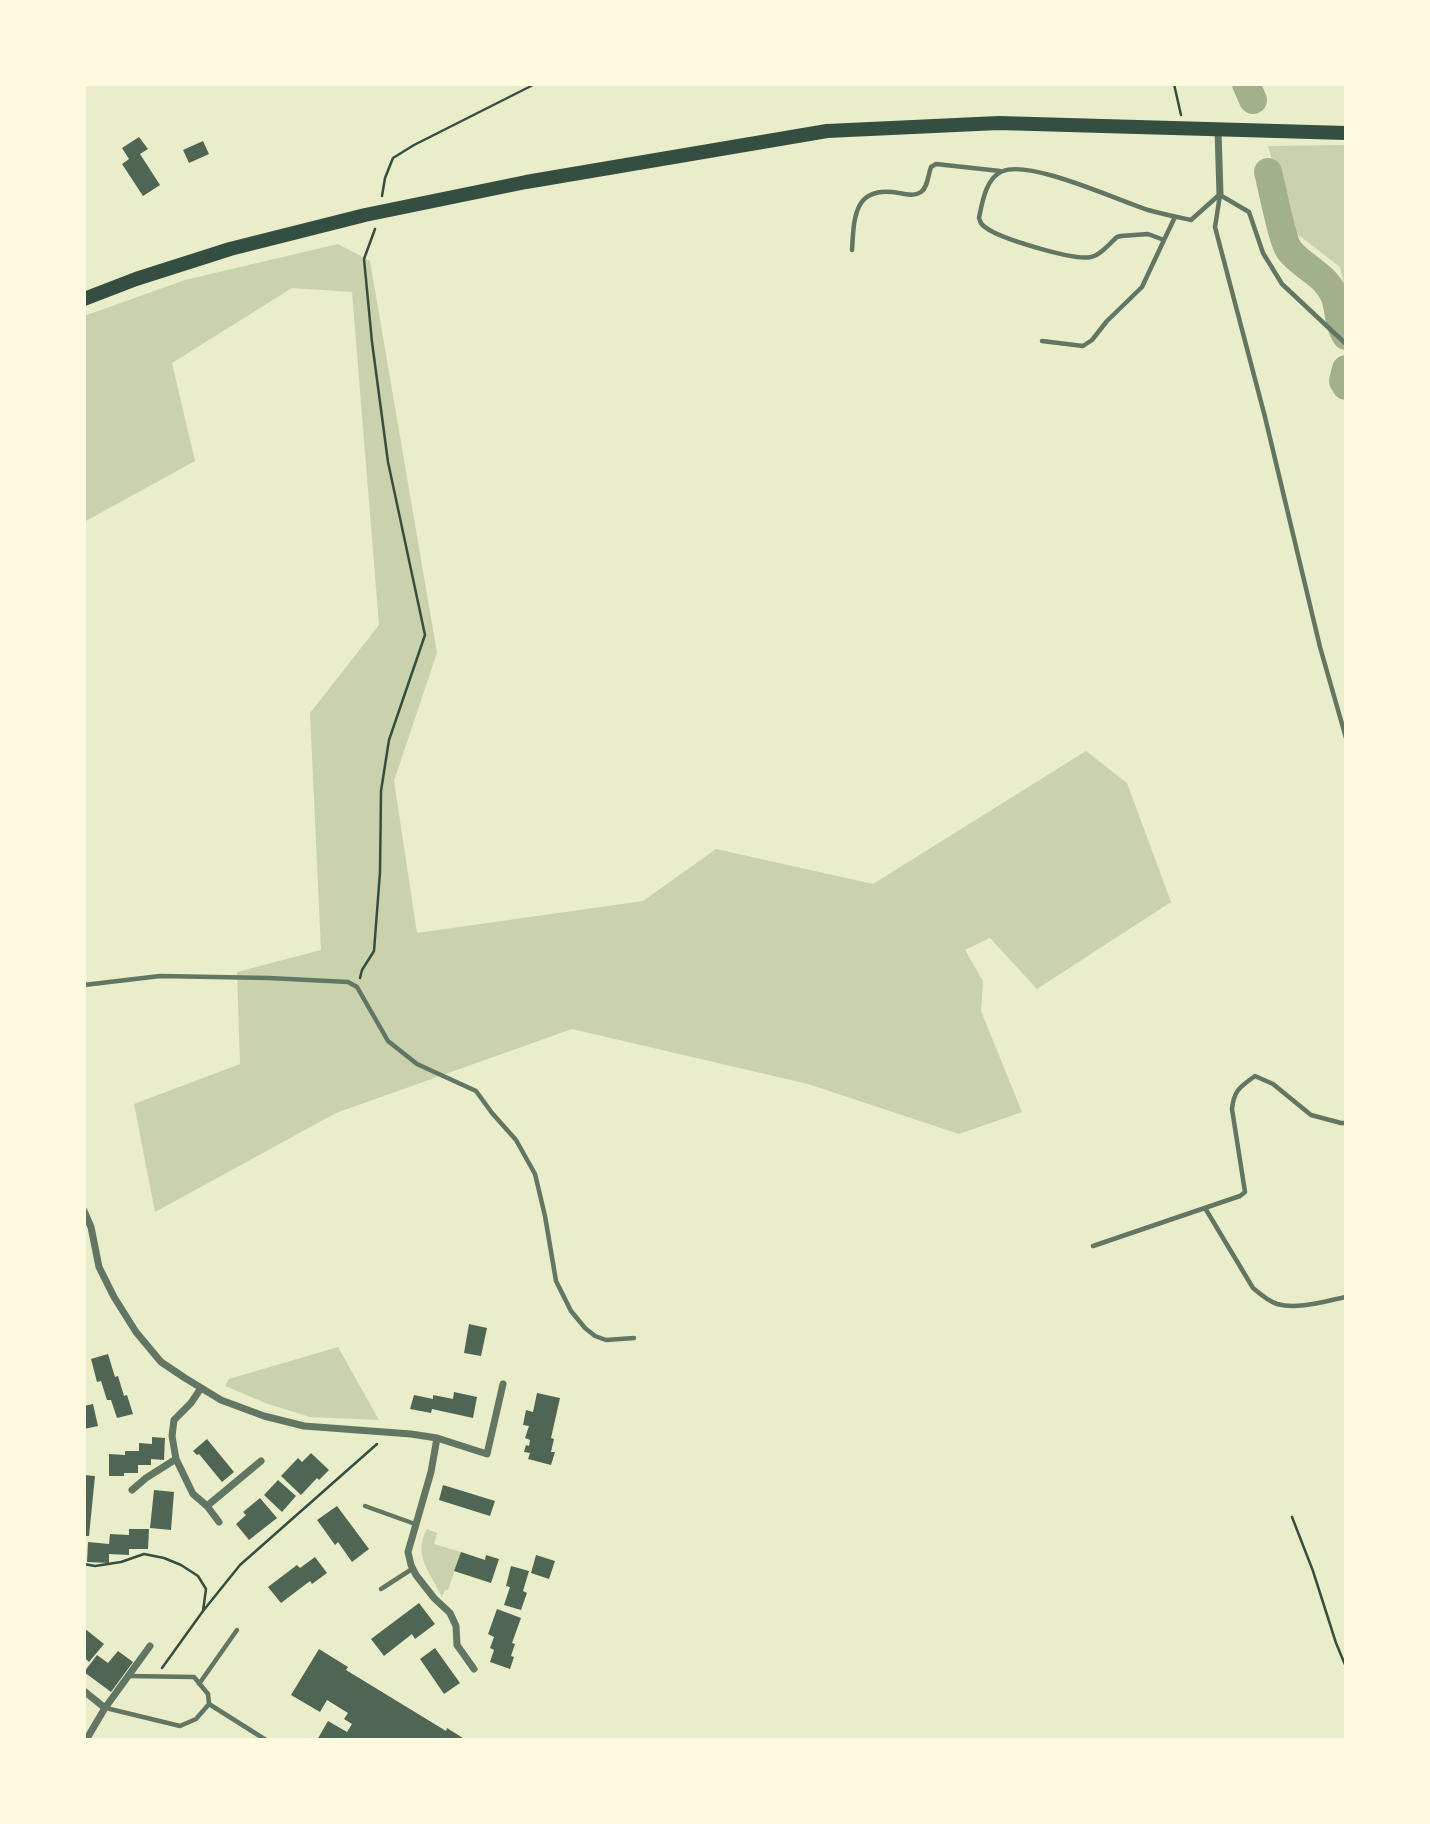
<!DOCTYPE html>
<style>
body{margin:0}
#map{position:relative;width:1430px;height:1824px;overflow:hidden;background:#e9edc9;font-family:"Nunito Sans",sans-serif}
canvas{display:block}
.frame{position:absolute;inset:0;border:86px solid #fefae0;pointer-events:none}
</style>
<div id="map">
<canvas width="1430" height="1824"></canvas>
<div class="frame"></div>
</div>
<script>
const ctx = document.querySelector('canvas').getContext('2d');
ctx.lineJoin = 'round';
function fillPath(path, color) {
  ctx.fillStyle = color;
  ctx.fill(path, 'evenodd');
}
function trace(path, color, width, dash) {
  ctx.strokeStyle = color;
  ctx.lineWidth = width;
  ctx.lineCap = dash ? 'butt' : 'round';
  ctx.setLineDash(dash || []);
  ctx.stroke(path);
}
const green = new Path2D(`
 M1346 145V295L1340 267 1292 230 1268 146Z
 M338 244 370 261 437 653 394 781 417 933 643 901 716 849 873 884 1086 751 1127 783 1171 902 1037 989 990 938 965 950 983 981 981 1011 1022 1112 959 1134 808 1084 572 1029 336 1113 155 1212 134 1104 240 1064 237 972 321 950 310 713 379 625 352 292 292 288 172 363 195 461 84 522V316L185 280Z
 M338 1347 379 1420 310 1417 268 1404 225 1386 229 1379Z
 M427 1529 437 1533 434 1544 461 1552 448 1590H445L442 1597C431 1573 412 1556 427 1529Z`);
const river = new Path2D(`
 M1246 84 1253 100
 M1268 172C1272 187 1282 240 1289 250 1302 267 1325 274 1334 295 1340 309 1337 322 1346 336
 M1346 369 1343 381 1346 386`);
const building = new Path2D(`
 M139 137 148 149 140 154 160 185 143 196 122 164 129 159 122 148Z
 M203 141 209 154 189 163 183 150Z
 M469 1324 487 1328 481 1356 464 1353Z
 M108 1354 115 1377 118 1376 124 1396 127 1395 133 1414 117 1418 111 1400H107L101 1381 97 1382 91 1359Z
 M454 1392 477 1397 473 1418 432 1409 431 1413 410 1409 414 1395 433 1399V1395L453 1399Z
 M537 1393 560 1398 551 1438 554 1439 551 1452H555L551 1465 528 1459 530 1453 524 1452 526 1445 529 1446 530 1440 525 1438 529 1426 523 1425 526 1410 533 1412Z
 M93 1404 98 1426 84 1429V1406Z
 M152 1437 165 1438 164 1460 151 1459V1465H138V1473H124V1476H109V1454L125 1455V1451H139V1443L152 1444Z
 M207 1439 234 1472 222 1482 199 1454 197 1455 193 1451Z
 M311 1453 329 1470 319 1480 317 1478 301 1495 281 1476 298 1458 302 1462Z
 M84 1475 95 1476 89 1536H84Z
 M278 1480 296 1496 282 1512 264 1495Z
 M443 1485 495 1501 490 1516 439 1500Z
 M154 1490 174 1492 171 1530 150 1528Z
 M260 1498 277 1518 249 1540 236 1524 246 1515 243 1512Z
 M337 1506 369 1549 352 1562 338 1542 335 1545 317 1520Z
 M129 1529H149L148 1549H129V1555L109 1554V1563L87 1562 88 1542 109 1544 110 1534 129 1535Z
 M461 1552 485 1560 486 1555 499 1559 491 1583 454 1571Z
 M536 1555 555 1561 549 1579 531 1573Z
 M315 1557 327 1573 312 1584 310 1581 281 1603 268 1587 297 1565 300 1568Z
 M511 1566 529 1571 523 1591 527 1593 521 1610 504 1605 510 1587 506 1586Z
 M419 1603 435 1624 415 1639 412 1634 384 1656 371 1639Z
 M497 1609 521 1618 512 1643 515 1644 511 1656 514 1657 510 1669 490 1662 494 1650 490 1648 494 1637 488 1634Z
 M84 1628 104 1644 89 1662 84 1657Z
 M435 1648 460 1683 444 1694 420 1659Z
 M319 1649 348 1667 346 1670 446 1731 447 1728 466 1740H317L328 1721 347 1732 352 1724 344 1719 348 1713 327 1700 320 1712 291 1695Z
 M118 1651 133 1662 111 1692 84 1672 97 1655 108 1663Z`);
const path = new Path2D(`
 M1174 84 1181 115
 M382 196 385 178 393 158 414 145 535 84
 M360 978 362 970 374 951 380 872 381 791 389 740 425 635 388 462 372 342 364 259 375 229
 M1292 1517 1313 1571 1336 1643 1346 1667
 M84 1564 95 1566 121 1562 144 1554 164 1558 181 1565 198 1576 206 1589 203 1611
 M162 1668 203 1611 240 1565 377 1444`);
const service = new Path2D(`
 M1220 195 1215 227 1265 417 1320 647 1346 738
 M1220 195 1249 212 1263 253 1282 284 1346 344
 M1175 217 1164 240 1148 234 1121 236 1117 237C1110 243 1101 255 1091 257 1074 261 998 238 985 227 980 224 981 223 979 218 982 203 986 177 1003 171 1031 160 1117 200 1148 210 1162 214 1177 217 1191 220L1219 195
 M852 250C854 216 854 185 899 193 906 194 914 197 921 192 928 187 928 175 931 167L936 164 1000 171
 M1042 341 1083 346 1092 340 1107 321 1142 287 1164 240
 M84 985 160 976 269 978 348 982 357 987 388 1041 417 1064 476 1091 492 1113 516 1140 535 1174 545 1216 556 1281 571 1311 585 1328 595 1336 606 1340 634 1338
 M1205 1208 1253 1288C1260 1294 1268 1301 1277 1304 1298 1310 1325 1301 1346 1297
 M1093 1246 1240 1196 1245 1192 1232 1109C1234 1090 1240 1087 1255 1076L1273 1084 1311 1115 1341 1123H1346
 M365 1506 415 1524
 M381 1589 412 1569
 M199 1684 237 1630
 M209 1704 266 1740
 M106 1708 180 1726 196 1719 209 1704 208 1694 194 1677 128 1676`);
const minor = new Path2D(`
 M1218 130 1220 195
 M84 1211 91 1227 99 1267 114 1297 136 1332 161 1362 185 1378 221 1400 264 1416 304 1426 411 1434 437 1438 487 1454 503 1384
 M201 1388 191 1403 174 1420 172 1436 176 1459 193 1494 207 1506 219 1522
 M437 1438 431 1472 408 1552 411 1565 416 1575 434 1598 450 1613 456 1626 457 1645 474 1669
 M132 1490 146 1478 176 1459
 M207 1506 261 1461
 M84 1691 105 1708
 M86 1740 105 1708 150 1646`);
const trunk = new Path2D(`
 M84 299 136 279 230 249 365 215 526 182 827 131 999 123 1346 133`);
fillPath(green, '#cad2ad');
trace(river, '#a3b18a', 28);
fillPath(building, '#4f6655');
trace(path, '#344e41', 2.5);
trace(service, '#617663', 4.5);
trace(minor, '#617663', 7);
trace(trunk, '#344e41', 14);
</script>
